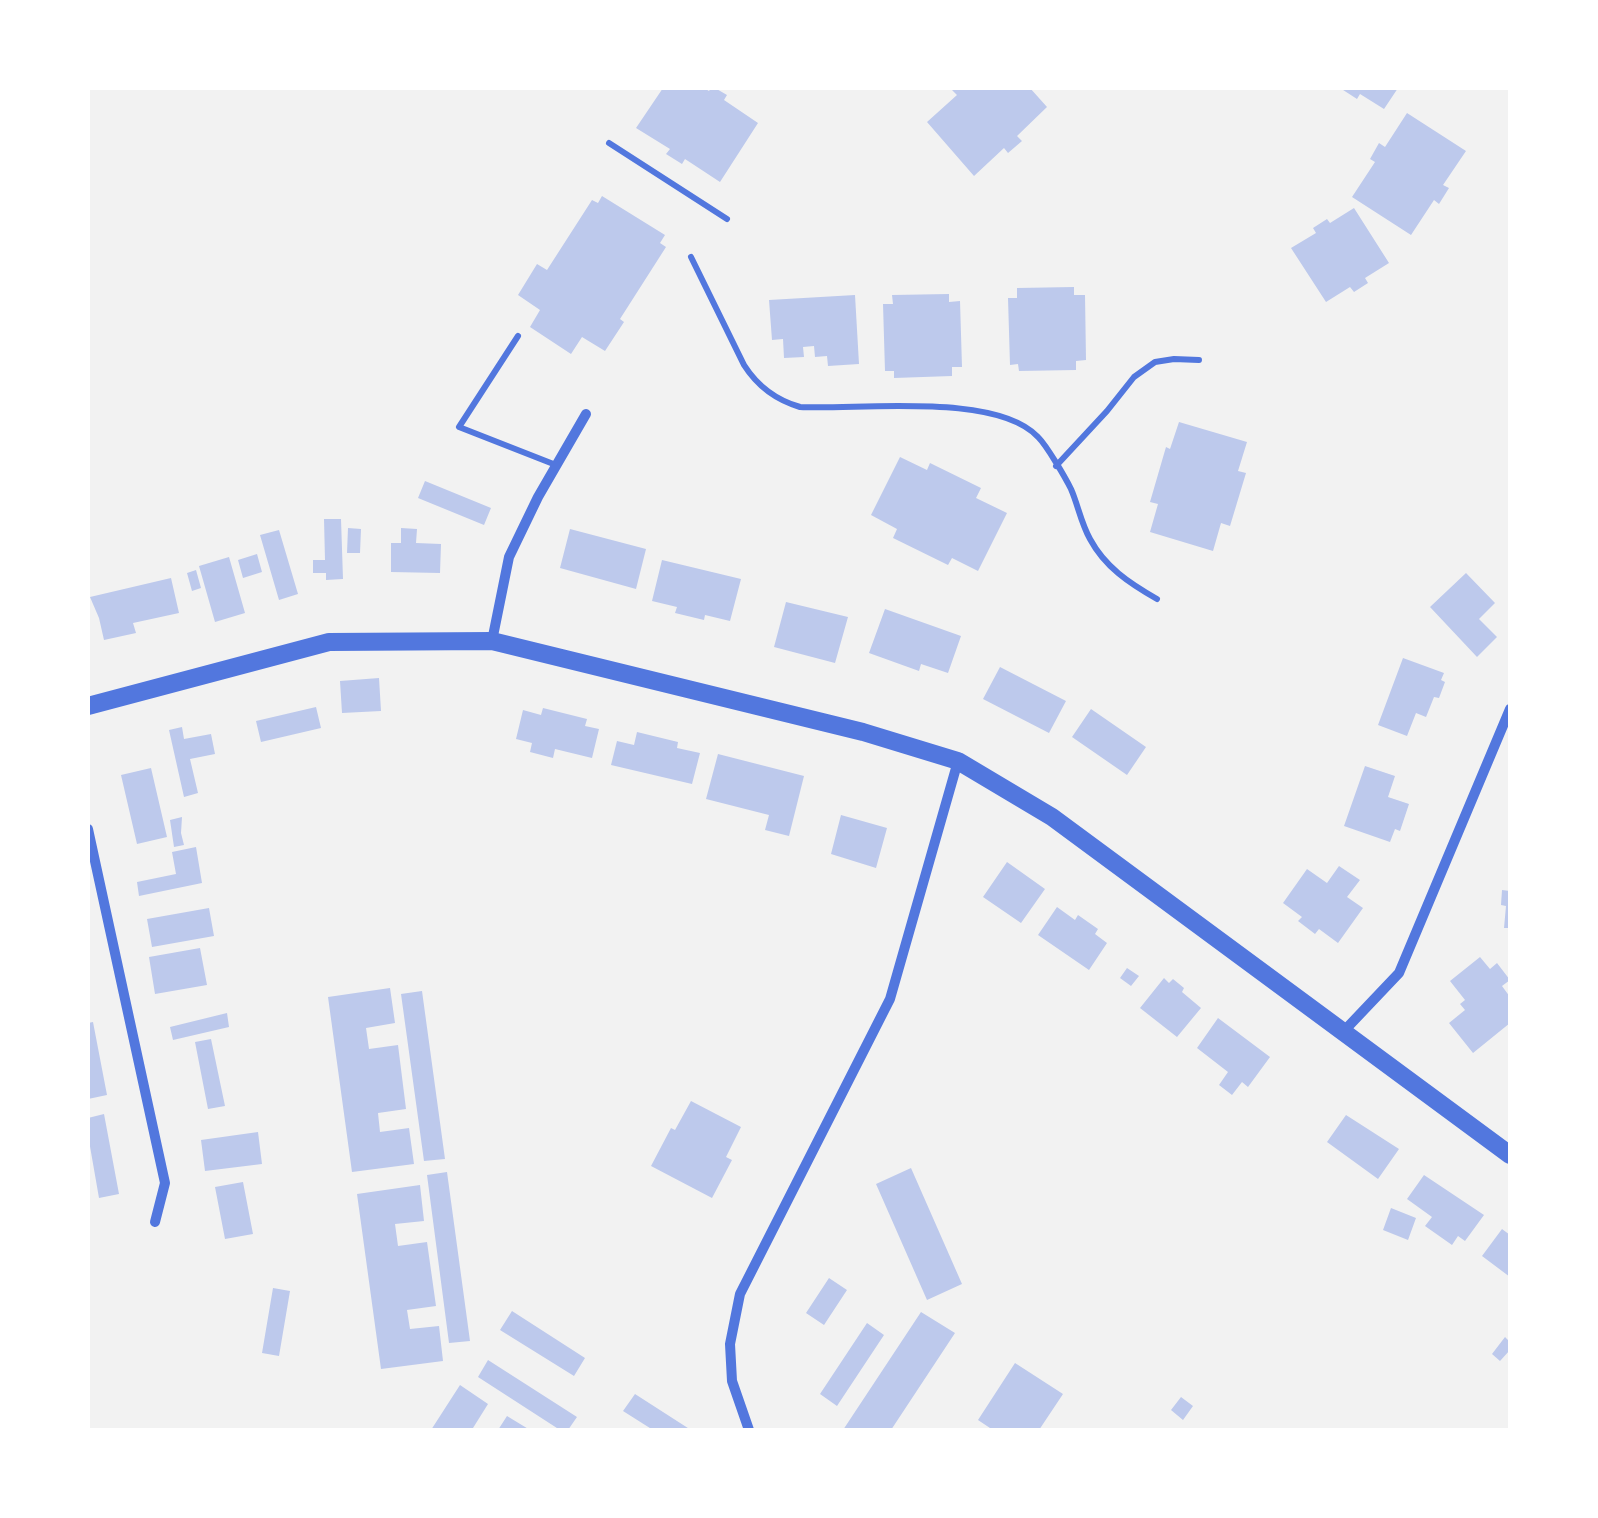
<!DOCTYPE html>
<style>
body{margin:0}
#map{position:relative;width:1598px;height:1518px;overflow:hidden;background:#f2f2f2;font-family:"Varela Round",sans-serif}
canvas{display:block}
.frame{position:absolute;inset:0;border:90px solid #fff;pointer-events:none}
</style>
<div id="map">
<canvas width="1598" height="1518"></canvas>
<div class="frame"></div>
</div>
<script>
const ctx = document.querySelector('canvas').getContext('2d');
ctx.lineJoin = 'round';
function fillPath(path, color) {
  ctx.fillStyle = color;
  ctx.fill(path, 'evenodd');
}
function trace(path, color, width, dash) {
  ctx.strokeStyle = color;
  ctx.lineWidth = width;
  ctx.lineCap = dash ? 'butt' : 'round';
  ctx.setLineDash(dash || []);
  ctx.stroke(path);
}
const building = new Path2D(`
 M663 88H704L709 91 711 88H715L727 95 724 100 758 123 720 182 685 159 682 164 666 154 670 149 636 128Z
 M956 88H1030L1047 107 1017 136 1022 141 1008 153 1004 148 974 176 927 122 957 95 952 90Z
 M1340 88H1398L1384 109 1360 94 1357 99Z
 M1407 113 1466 151 1443 185 1449 188 1439 204 1434 200 1411 235 1352 197 1375 162 1370 159 1379 143 1385 147Z
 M602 196 665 235 660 243 666 247 620 319 624 322 605 351 582 337 571 354 530 327 540 310 518 295 537 264 547 270 592 200 598 203Z
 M1354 208 1389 263 1365 278 1368 283 1354 292 1350 287 1326 302 1291 248 1316 233 1313 228 1327 219 1330 223Z
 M1074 287V295H1085L1086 360 1076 361V370L1019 371 1018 364 1010 365 1008 298H1017V288Z
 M949 294V302L960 301 962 367H952V376L894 378V371H885L883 304H893L892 295Z
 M855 295 859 364 828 366 827 356 815 357 814 346 803 347 804 357 784 358 783 339 772 340 769 300Z
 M1179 422 1247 442 1238 471 1246 473 1230 526 1221 523 1213 551 1150 532 1158 504 1150 502 1166 447 1170 449Z
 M900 457 927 470 930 463 981 488 976 498 1007 513 978 571 952 558 948 565 893 538 897 529 871 515Z
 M425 481 491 508 484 525 418 498Z
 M324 519H341L343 579 326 580V573H313V560H325Z
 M348 528 361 529 360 553H347Z
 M401 528 417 529 416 543 441 544 440 573 391 572V543H401Z
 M570 529 646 549 636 589 560 568Z
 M279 530 298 594 279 600 260 535Z
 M257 554 262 572 243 578 238 560Z
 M229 557 245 613 215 622 199 566Z
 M662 560 741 579 730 621 705 615 704 620 675 613 677 607 652 601Z
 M196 570 201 588 192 591 187 573Z
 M1466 573 1495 603 1479 619 1497 637 1477 657 1430 607Z
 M171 578 179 613 133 623 136 633 104 640 99 618 90 597Z
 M786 602 848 617 835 663 774 647Z
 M885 609 961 636 948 673 921 664 919 671 869 653Z
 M1403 658 1444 673 1441 680 1445 682 1439 698 1434 697 1426 717 1416 713 1407 736 1378 725Z
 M1000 667 1066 701 1049 733 983 699Z
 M379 678 381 711 342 713 340 681Z
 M316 707 321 728 261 742 256 721Z
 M543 708 587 719 585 726 599 729 592 758 555 749 553 758 530 752 532 743 516 739 523 710 541 715Z
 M1091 709 1146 747 1127 775 1072 737Z
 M182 727 184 739 211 734 215 754 190 759 198 793 184 797 169 730Z
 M637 732 678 742 677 748 700 753 692 784 611 765 617 741 634 745Z
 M718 754 804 776 789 836 765 830 769 815 706 799Z
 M1365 766 1395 776 1388 797 1409 804 1400 831 1395 829 1390 842 1344 826Z
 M151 768 167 837 137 844 121 775Z
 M841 815 887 828 876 868 831 854Z
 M182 817 181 833 184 845 174 847 170 820Z
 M196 847 202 883 139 896 137 882 176 874 172 852Z
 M1007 862 1045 889 1021 923 983 897Z
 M1339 866 1360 880 1347 897 1363 908 1338 943 1319 929 1315 934 1298 921 1302 917 1283 903 1307 869 1327 883Z
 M1502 890 1510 891V928H1504L1506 906 1501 905Z
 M1057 907 1075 920 1078 915 1098 929 1095 934 1107 943 1089 970 1038 935Z
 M209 908 214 936 152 947 147 919Z
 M200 948 207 985 155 994 149 957Z
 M1480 957 1490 969 1497 963 1510 980 1502 986 1510 997V1023L1473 1053 1449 1023 1465 1010 1460 1004 1465 1000 1450 981Z
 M1127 968 1139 976 1131 986 1120 978Z
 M1164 978 1169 983 1173 979 1184 988 1182 992 1201 1008 1177 1037 1140 1008Z
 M390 988 395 1023 366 1028 369 1049 398 1045 406 1109 378 1113 380 1132 409 1128 414 1164 352 1172 328 997Z
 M422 991 445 1159 424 1161 401 994Z
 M227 1013 229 1027 173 1040 170 1027Z
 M1218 1018 1270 1057 1248 1087 1242 1082 1232 1095 1219 1085 1228 1072 1197 1048Z
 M93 1022 107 1095 88 1099V1023Z
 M211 1039 225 1106 208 1109 195 1042Z
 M691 1101 741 1127 726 1157 732 1160 712 1198 651 1166 671 1128 675 1130Z
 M104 1114 119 1194 99 1198 88 1135V1118Z
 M1346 1115 1399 1149 1378 1179 1327 1142Z
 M258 1132 262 1164 205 1171 201 1140Z
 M911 1168 962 1284 927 1300 876 1184Z
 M447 1172 470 1341 449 1343 427 1175Z
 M1424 1175 1484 1215 1465 1241 1458 1236 1452 1245 1425 1226 1432 1217 1407 1199Z
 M243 1182 253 1234 225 1239 215 1187Z
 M420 1185 424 1221 395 1224 398 1246 427 1242 436 1306 407 1310 410 1329 439 1326 443 1361 381 1369 357 1194Z
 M1391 1208 1416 1218 1408 1240 1383 1230Z
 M1502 1229 1510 1235V1277L1482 1256Z
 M829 1278 847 1290 824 1325 806 1313Z
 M273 1288 290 1291 279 1356 262 1353Z
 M512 1311 585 1358 574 1376 500 1330Z
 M921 1312 955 1333 891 1430H843Z
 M867 1323 884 1335 837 1406 820 1394Z
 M1505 1337 1510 1342V1350L1500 1361 1492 1354Z
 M488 1360 577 1417 568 1430H560L478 1377Z
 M1015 1363 1063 1394 1039 1430H993L978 1420Z
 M460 1385 488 1404 473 1428 478 1430H431Z
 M635 1394 691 1430H653L623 1411Z
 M1181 1397 1193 1406 1183 1420 1171 1410Z
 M507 1416 530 1430H498Z`);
const service = new Path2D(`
 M609 143 727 219
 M691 257 744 365C758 387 776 400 800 407 860 410 996 392 1038 437 1047 446 1065 477 1071 489 1078 505 1081 523 1090 539 1105 567 1129 583 1157 599
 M518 336 459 427 556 465
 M1056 466 1107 411 1134 377 1155 362 1174 359 1199 360`);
const minor = new Path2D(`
 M492 641 509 557 538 497 586 414
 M88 829 165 1183 155 1222
 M1343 1032 1399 973 1510 709
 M749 1430 732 1381 730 1344 740 1294 890 999 958 761`);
const tertiary = new Path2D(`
 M88 706 329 642 492 641 863 732 958 761 1052 817 1510 1155`);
fillPath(building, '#bdc9ec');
trace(service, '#5277de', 6);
trace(minor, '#5277de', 10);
trace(tertiary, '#5277de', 18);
</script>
